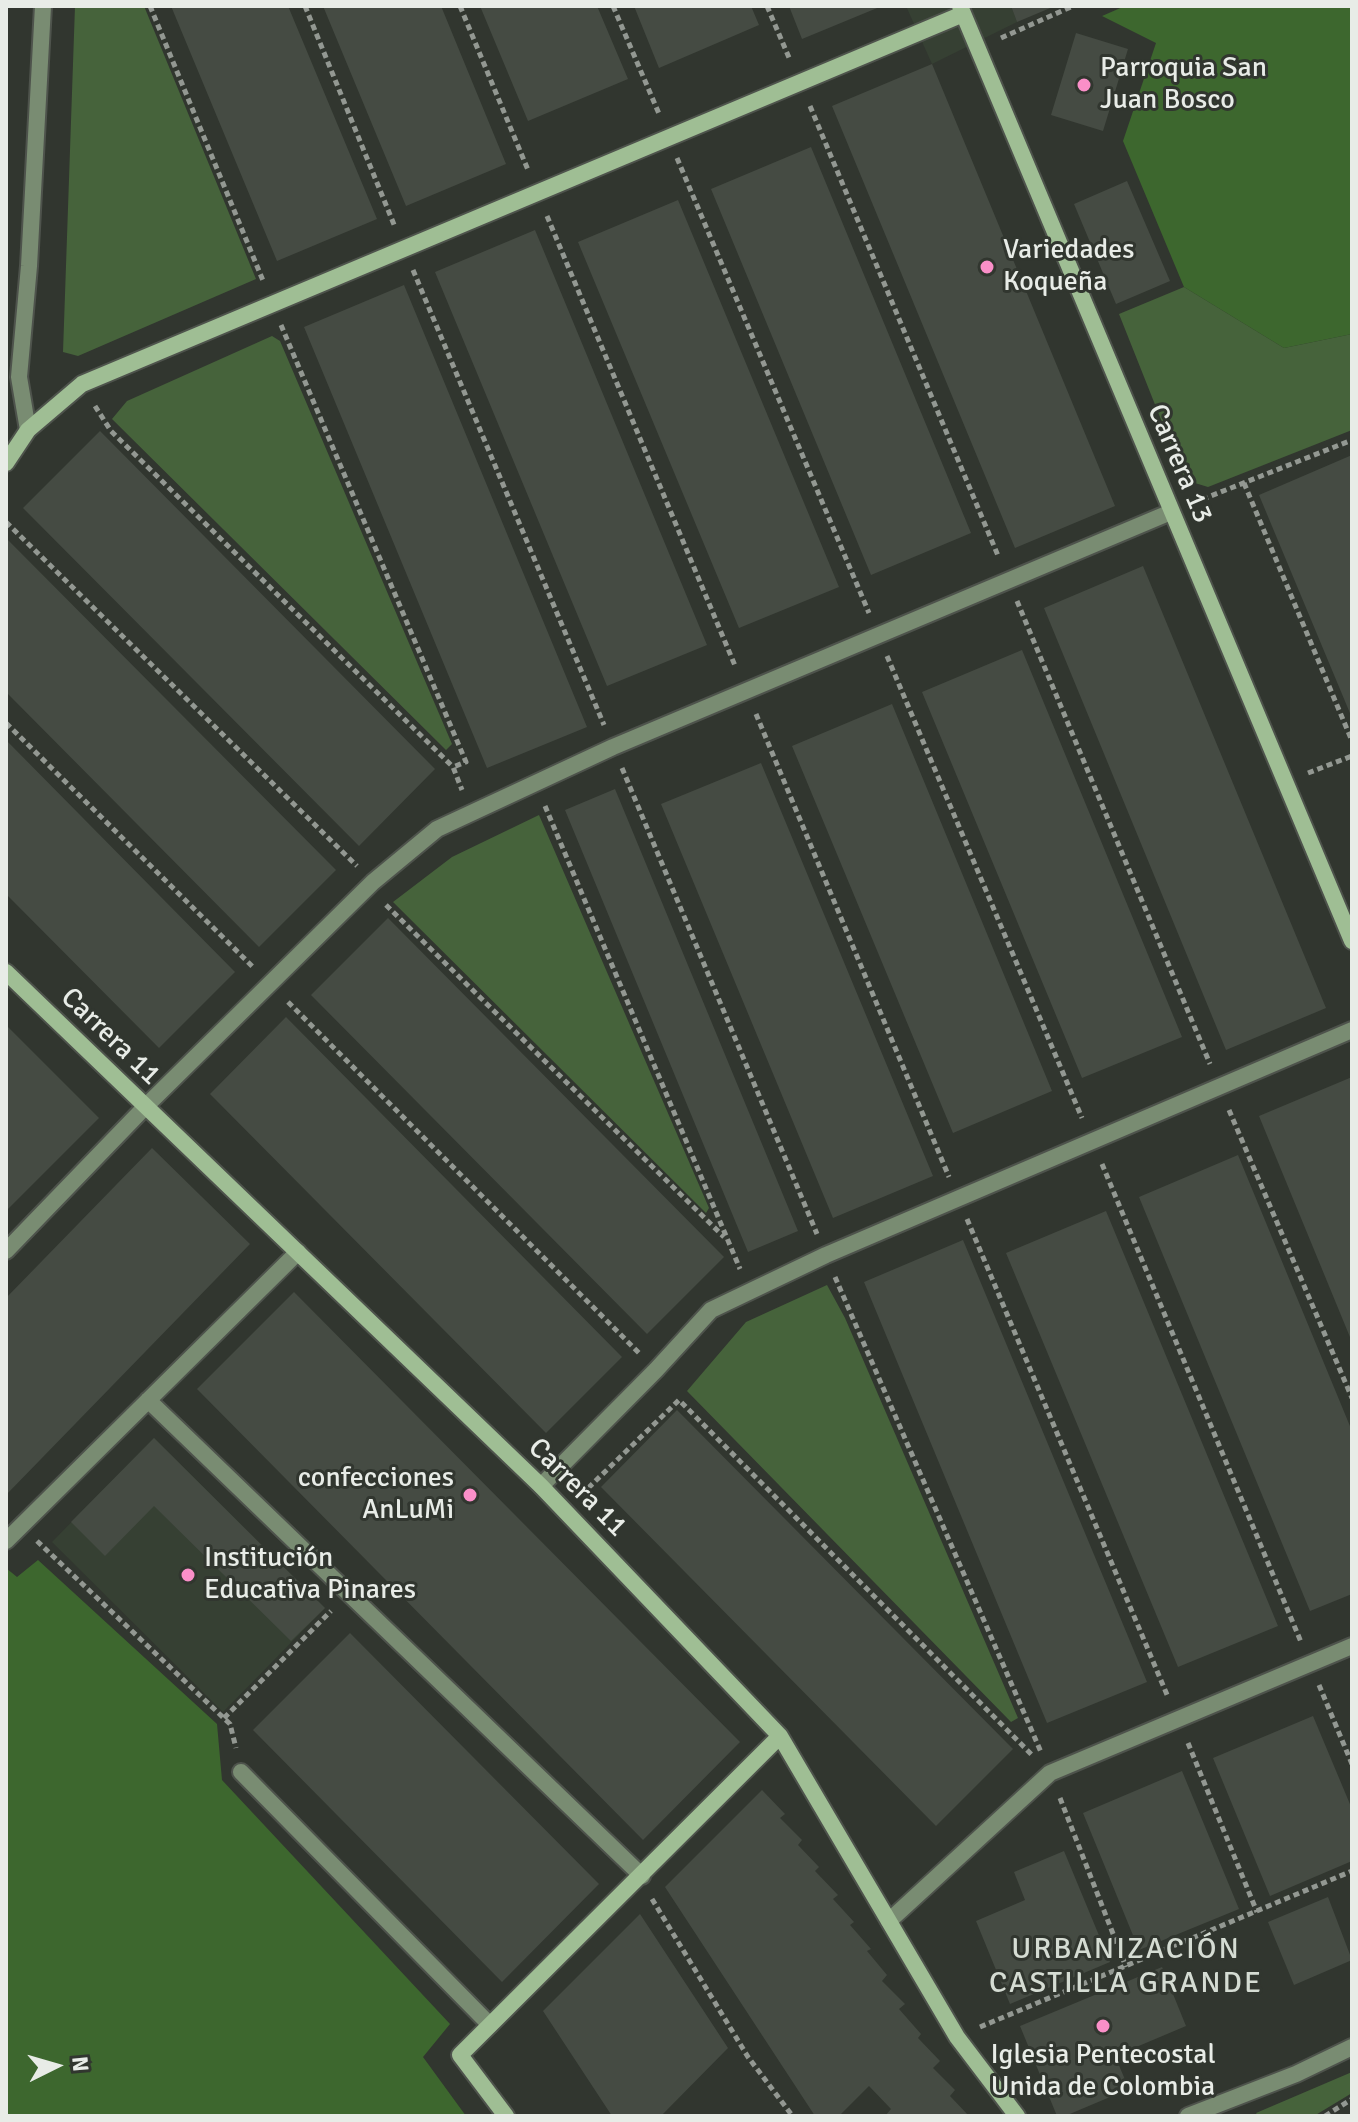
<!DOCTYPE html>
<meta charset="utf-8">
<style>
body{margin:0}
#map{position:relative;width:1358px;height:2122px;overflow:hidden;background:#31362f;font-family:Signika,sans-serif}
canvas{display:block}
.frame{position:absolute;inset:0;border:8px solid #e8ece7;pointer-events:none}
.north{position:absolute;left:16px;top:2026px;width:80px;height:80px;-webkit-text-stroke:6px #31362f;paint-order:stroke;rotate:85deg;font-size:22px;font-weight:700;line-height:32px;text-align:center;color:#e8ece7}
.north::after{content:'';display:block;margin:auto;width:28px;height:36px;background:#e8ece7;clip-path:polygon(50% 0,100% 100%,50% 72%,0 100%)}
</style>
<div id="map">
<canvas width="1358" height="2122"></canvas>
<div class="frame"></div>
<div class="north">N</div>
</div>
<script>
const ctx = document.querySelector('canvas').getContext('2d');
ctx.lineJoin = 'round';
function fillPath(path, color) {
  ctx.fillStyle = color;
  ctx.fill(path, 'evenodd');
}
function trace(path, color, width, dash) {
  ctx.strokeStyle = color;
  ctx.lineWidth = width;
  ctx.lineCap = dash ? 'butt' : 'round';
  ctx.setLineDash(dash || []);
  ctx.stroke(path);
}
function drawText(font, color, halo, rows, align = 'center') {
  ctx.font = font + ' Signika,sans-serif';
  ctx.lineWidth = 6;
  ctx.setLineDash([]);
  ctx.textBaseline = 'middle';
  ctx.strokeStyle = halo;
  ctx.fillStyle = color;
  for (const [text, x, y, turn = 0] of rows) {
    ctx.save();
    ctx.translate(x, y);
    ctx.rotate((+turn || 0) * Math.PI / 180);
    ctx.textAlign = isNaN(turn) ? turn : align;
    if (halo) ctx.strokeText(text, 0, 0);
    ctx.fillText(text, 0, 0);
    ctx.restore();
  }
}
const built = new Path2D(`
 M906 6H1011L1017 22 932 64Z
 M154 1438 325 1608 223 1712 52 1542Z`);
const green = new Path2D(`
 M75 6H144L256 279 78 356 63 352Z
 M1184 287 1284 348 1352 334V430L1208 487 1185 480 1119 314Z
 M272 336 280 341 452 744 446 750 112 419 127 401Z
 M539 815 709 1208 706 1213 393 902 452 857Z
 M827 1285 845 1318 1018 1718 1011 1722 687 1391 746 1322Z
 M1352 2072V2093L1314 2116H1258L1256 2113Z`);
const forest = new Path2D(`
 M1125 6H1352V334L1284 348 1184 287 1123 141 1156 43 1102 16Z
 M38 1560 217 1724 222 1780 450 2024 423 2057 466 2116H6V1568L17 1577Z`);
const building = new Path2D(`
 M171 6H288L377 219 277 261Z
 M323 6H441L506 164 406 206Z
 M480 6H597L628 79 528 121Z
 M634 6H751L759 25 659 68Z
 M789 6H882L802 39Z
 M1011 6H1055L1017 22Z
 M1076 33 1128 49 1103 131 1051 115Z
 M932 64 1115 506 1015 548 832 106Z
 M811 147 971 533 871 575 711 189Z
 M1127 181 1170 281 1116 304 1074 204Z
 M678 200 839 587 739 628 578 242Z
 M535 230 707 645 607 686 435 272Z
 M404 285 587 727 487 768 304 327Z
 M100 431 435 769 359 846 23 508Z
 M1352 455V718L1259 495Z
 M6 538 336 870 259 947 6 692Z
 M1143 566 1326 1008 1226 1050 1044 608Z
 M1022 650 1182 1037 1082 1078 922 692Z
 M892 704 1052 1091 953 1133 792 746Z
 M6 740 235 972 159 1048 6 894Z
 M761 763 933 1176 833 1218 661 804Z
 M615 789 798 1231 748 1252 565 810Z
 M388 918 724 1257 647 1334 311 995Z
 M286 1017 622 1357 546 1433 210 1094Z
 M6 1025 99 1118 6 1211Z
 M1352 1077V1342L1259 1116Z
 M152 1148 250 1244 6 1495V1298Z
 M1238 1155 1352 1431V1594L1310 1611 1139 1197Z
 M1106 1211 1278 1626 1178 1667 1006 1253Z
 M963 1240 1147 1682 1047 1723 864 1282Z
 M294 1292 740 1742 643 1840 197 1389Z
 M677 1410 1013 1749 936 1826 601 1487Z
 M154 1438 325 1608 291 1641 154 1506 105 1556 71 1522Z
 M350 1633 599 1884 502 1982 253 1730Z
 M1313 1716 1352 1809V1861L1270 1896 1213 1758Z
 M1182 1771 1239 1909 1139 1950 1083 1813Z
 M762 1790 785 1814 780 1818 802 1840 798 1845 819 1867 815 1871 838 1895 833 1899 854 1922 850 1925 871 1949 867 1951 887 1975 882 1981 905 2004 899 2009 921 2034 918 2038 940 2061 933 2068 955 2090 950 2096 969 2116H885L891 2109 869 2086 839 2116H815L665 1887Z
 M1064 1851 1110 1962 1010 2004 976 1921 1025 1900 1014 1872Z
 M1328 1897 1352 1960 1294 1985 1268 1922Z
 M640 1914 728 2048 661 2116H612L543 2011Z
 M1162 1967 1186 2026 1115 2056 1129 2089 1065 2116H1057L1020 2026Z`);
const path = new Path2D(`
 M150 6 264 283
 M305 6 395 227
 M460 6 528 170
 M613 6 660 116
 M767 6 790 60
 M1001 38 1073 6
 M810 106 999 558
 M677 158 869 613
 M547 216 736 668
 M413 270 604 725
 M281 325 466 762 453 767
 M95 406 111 431 453 767 462 790
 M1244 483 1352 741
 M1193 503 1352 440
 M6 522 357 866
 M1017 601 1210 1064
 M887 656 1082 1118
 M756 714 949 1177
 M6 723 253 967
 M622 768 817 1234
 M1308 773 1352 756
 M545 806 740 1269
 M386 905 724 1237
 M288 1002 640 1354
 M1229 1110 1352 1398
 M1102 1164 1301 1642
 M967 1219 1168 1697
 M835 1277 1041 1752
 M581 1495 679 1400 1032 1755
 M37 1541 230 1724 236 1748
 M1319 1685 1352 1764
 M224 1718 331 1611
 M1188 1743 1257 1912
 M1060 1798 1126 1967
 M652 1899 748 2057 791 2114
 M980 2027 1352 1871
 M1325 2116 1352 2099`);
const lane = new Path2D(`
 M1188 2116 1296 2074 1352 2047`);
const street = new Path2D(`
 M28 430 19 377 29 266 43 6
 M6 1251 145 1107 373 882 437 829 613 747 1171 512
 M148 1400 642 1876
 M541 1486 656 1370 711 1310 826 1255 1352 1030
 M6 1541 298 1252
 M241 1772 490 2025
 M889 1921 1050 1773 1352 1646`);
const secondary = new Path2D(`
 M960 6 1352 941
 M6 463 28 430 82 384 963 14
 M6 972 541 1486 780 1736 957 2037 1017 2116
 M506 2116 460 2055 780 1736`);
const markers = [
 [1084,85,8,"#fa8fc8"],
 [987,267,8,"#fa8fc8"],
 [470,1495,8,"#fa8fc8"],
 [188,1575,8,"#fa8fc8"],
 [1103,2026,8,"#fa8fc8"]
];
const poiNames = [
 ["Parroquia San",1100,69],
 ["Juan Bosco",1100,101],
 ["Variedades",1003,251],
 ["Koqueña",1003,283],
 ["confecciones",454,1479,"right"],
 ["AnLuMi",454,1511,"right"],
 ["Institución",204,1559],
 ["Educativa Pinares",204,1591],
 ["Iglesia Pentecostal",1103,2056,"center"],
 ["Unida de Colombia",1103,2088,"center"]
];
const streetNames = [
 ["Carrera 13",1179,464,67],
 ["Carrera 11",110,1037,44],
 ["Carrera 11",577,1488,45]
];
const neighbourhoodNames = [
 ["URBANIZACIÓN",1126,1950],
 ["CASTILLA GRANDE",1126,1984]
];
fillPath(built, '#364033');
fillPath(green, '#46633b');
fillPath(forest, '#3d672e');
fillPath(building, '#454b43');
trace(lane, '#4e534c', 20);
trace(street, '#4e534c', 20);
trace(secondary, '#4e534c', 20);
trace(path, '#939892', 5, [6, 4]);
trace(lane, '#798c72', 16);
trace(street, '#798c72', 16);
trace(secondary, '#9fbe94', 16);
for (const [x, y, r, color] of markers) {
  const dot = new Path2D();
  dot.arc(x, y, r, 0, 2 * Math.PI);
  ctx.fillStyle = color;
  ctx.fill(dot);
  trace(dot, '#31362f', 3);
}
drawText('28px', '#e8ece7', '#31362f', poiNames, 'left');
drawText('28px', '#e8ece7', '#31362f', streetNames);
ctx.letterSpacing = '2px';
drawText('30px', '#d5dcd3', '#31362f', neighbourhoodNames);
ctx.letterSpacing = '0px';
</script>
